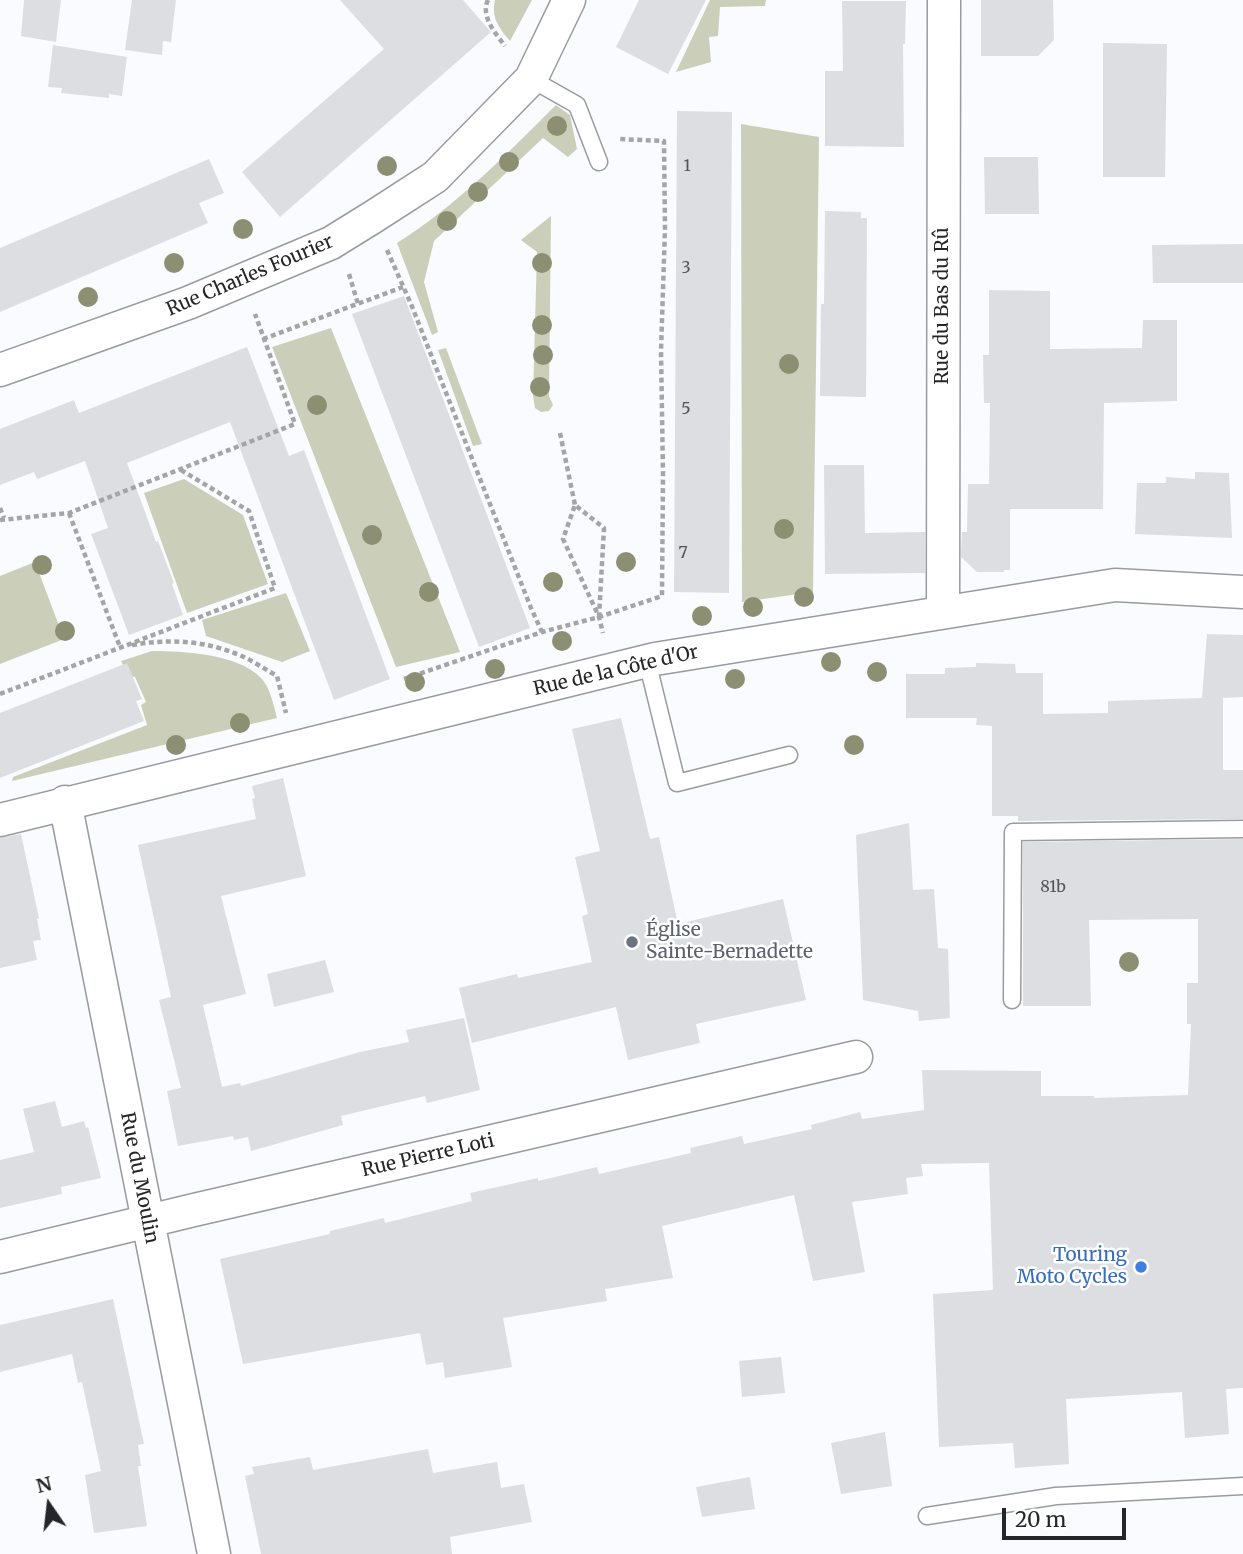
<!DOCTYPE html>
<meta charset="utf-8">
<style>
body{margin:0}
#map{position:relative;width:1243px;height:1554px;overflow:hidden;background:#f9fbfe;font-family:Merriweather,serif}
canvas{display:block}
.north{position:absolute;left:14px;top:1470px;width:70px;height:70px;-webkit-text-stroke:5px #fff;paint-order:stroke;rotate:346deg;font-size:19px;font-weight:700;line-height:28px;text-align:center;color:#252627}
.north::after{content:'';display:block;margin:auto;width:24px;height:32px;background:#252627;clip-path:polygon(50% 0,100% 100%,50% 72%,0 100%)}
.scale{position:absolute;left:1002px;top:1508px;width:124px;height:32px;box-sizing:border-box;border:4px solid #252627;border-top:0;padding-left:9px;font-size:21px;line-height:24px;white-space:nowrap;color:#252627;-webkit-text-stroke:5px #fff;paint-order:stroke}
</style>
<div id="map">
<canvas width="1243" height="1554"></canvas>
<div class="north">N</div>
<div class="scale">20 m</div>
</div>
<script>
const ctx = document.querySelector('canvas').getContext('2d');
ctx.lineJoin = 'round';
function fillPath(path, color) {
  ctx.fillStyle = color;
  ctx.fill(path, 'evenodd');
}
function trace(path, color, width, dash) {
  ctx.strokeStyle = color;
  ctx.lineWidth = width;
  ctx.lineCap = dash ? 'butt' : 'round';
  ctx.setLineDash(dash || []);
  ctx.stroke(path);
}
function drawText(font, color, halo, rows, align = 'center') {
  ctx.font = font + ' Merriweather,serif';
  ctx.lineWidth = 5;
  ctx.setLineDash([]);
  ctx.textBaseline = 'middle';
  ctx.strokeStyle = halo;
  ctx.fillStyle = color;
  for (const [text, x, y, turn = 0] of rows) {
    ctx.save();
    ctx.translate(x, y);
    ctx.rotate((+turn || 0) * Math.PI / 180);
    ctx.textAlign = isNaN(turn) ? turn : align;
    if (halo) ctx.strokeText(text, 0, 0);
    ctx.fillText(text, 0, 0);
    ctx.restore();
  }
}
const green = new Path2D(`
 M495 0H532L510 41C499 28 491 18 495 0Z
 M710 0H766L765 6 720 7 718 36 709 37 711 62 676 72Z
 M556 105 570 115 577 149 568 157 543 138 434 241 424 282 438 332 432 335 397 243C457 205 506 155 556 105Z
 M741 124 819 137 813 592 742 602Z
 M551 216 549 396 553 405 549 411 541 412 535 408 533 396 537 252 521 240Z
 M331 328 460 652 396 667 272 347Z
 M446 348 482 444 473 446 438 350Z
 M184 479 243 515 268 584 187 613 144 493Z
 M35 562 64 639 0 664V576Z
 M286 593 310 651 282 662 206 636 202 620Z
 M152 651C183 651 239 654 261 678 270 687 274 706 277 718L12 781 13 777 147 725 141 705 146 702 135 677 129 676 121 661Z`);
const building = new Path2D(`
 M24 0H61L56 42 21 36Z
 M132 0H176L171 42 163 41 162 55 125 50Z
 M340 0H463L491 32 280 217 242 172 384 49Z
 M639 0H706L668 74 616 47Z
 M981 0H1053L1054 40 1038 56H981Z
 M842 1H906L905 44H903L904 147 825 146V71H843Z
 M1103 43 1167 44 1165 177H1103Z
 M53 45 127 57 122 96 109 94V98L61 93 62 88 48 87Z
 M677 111 732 112 729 593 674 592Z
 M984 157H1038L1039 214H985Z
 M209 159 224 193 199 203 208 223 0 312V248Z
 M825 211 861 212V218H867L866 397 820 396 821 304H824Z
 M1243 244V283H1153L1152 245Z
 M989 290 1050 291V349L1142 348 1143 320H1177V401L1104 403 1103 509H1010V570H1004V572H977L961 557 962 532H967L968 484H989L990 403H984L983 355H989Z
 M404 296 530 628 479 647 352 314Z
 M247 347 289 456 304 450 390 679 334 700 230 422 127 463 156 542 158 541 174 583 172 584 183 615 129 635 91 534 108 528 85 461 37 479 34 472 0 485V429L74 400 79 413Z
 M824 465H864L865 533 925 532V573L825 574Z
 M1195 472 1229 473 1232 538 1135 534 1137 483H1166V477L1195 479Z
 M1207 634 1243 635V697L1223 698V770H1243V819L1018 821V816H992V726L976 725 977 718H906V674H945V668L976 667V663L1015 664 1016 673H1043V714L1108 713V701L1202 698Z
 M127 663 142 699 136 701 144 721 0 778V713Z
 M621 718 650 839 659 837 678 924 783 899 806 1000 696 1024 700 1043 628 1060 616 1007 472 1043 459 988 517 974 518 978 592 962 582 916 588 914 575 857 600 851 572 729Z
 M283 778 306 876 221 896 246 994 203 1005 222 1087 240 1083 241 1086 360 1052 409 1042 406 1030 464 1018 480 1090 427 1103 425 1096 341 1116 343 1125 251 1151 248 1137 234 1140 233 1136 178 1146 167 1091 181 1088 159 1000 171 997 138 845 256 819 252 799 255 798 252 786Z
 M909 823 913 890 934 889 938 948 948 949 950 1018 919 1021 918 1011 863 1000 856 835Z
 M21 834 39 918 37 919 41 940 33 941 37 960 0 968V838Z
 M1243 839V1388L1226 1389 1229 1434 1185 1438 1182 1392 1066 1399 1069 1464 1015 1468 1013 1443 939 1447 933 1294 993 1290 989 1163 921 1164 923 1176 906 1178 908 1194 852 1202 865 1272 813 1281 794 1195 662 1226 673 1278 605 1289 607 1301 503 1318 512 1367 445 1378 443 1362 426 1365 420 1333 243 1364 220 1259 330 1234V1231L384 1218 385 1223 472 1201 470 1193 538 1178V1181L597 1167 599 1174 691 1153 690 1148 742 1136 744 1144 812 1129 811 1125 860 1112 862 1119 924 1110 922 1070 1041 1071V1096H1094V1098L1188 1095 1191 1024H1187V983H1198V919L1089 920 1091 1006H1023V842Z
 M325 960 334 992 274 1007 267 974Z
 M55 1101 62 1127 84 1121 86 1128 88 1127 101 1178 61 1187 62 1194 0 1208V1160L34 1152 23 1109Z
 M113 1299 144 1444 138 1445 141 1466H138L147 1526 94 1533 85 1475 101 1471 82 1382 78 1383 72 1354 0 1372V1325Z
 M781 1357 785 1393 742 1397 739 1361Z
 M885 1432 892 1486 841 1494 831 1443Z
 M428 1449 433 1473 497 1462 501 1488 524 1484 532 1522 450 1537 452 1554H261L245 1476 254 1474 252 1467 310 1457 313 1470Z
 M750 1477 755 1509 702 1517 696 1487Z`);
const path = new Path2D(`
 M488 0C480 16 496 34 505 46
 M387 250 411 304 531 608 542 632
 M349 274 358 304
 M263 339 403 287
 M560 433 575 505
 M0 508 4 518
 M69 513 120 647
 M0 520 69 513 295 424 255 314
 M599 617 604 528 575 505 563 539 599 617 603 633
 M132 645C166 639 201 640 234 653 249 658 263 668 277 676L286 713
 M404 679 542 632 599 617 662 596 663 474 661 351 665 229 664 141 619 139
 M0 694 275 588 249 511 181 470`);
const service = new Path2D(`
 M531 79 577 105 599 162
 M647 661 677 783 789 755
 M1012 1000 1013 832 1243 829
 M927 1516 1056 1496 1243 1486`);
const minor = new Path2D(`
 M0 370 188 303 331 243 373 217 435 177 531 79 569 0
 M943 611 944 0
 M65 802 214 1554
 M0 820 655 659 1115 585 1243 592
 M0 1257 194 1210 856 1057`);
const trees = [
 [557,126],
 [509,162],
 [387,166],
 [478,192],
 [447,221],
 [243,229],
 [174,263],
 [542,263],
 [88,297],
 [542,325],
 [543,355],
 [789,364],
 [540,387],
 [317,405],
 [784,529],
 [372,535],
 [626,562],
 [42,565],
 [553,582],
 [429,592],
 [804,597],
 [753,607],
 [702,616],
 [65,631],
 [562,641],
 [831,662],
 [495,669],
 [877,672],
 [735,679],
 [415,682],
 [240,723],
 [176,745],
 [854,745],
 [1129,962]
];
const markers = [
 [632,942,7,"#6b7280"],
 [1141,1267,7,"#3f7fe0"]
];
const numberNames = [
 ["1",687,166],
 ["3",686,268],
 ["5",686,409],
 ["7",683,553],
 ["81b",1053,887]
];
const streetNames = [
 ["Rue Charles Fourier",250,276,-23],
 ["Rue du Bas du Rû",943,306,-90],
 ["Rue de la Côte d'Or",616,671,-13],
 ["Rue Pierre Loti",428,1156,-13],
 ["Rue du Moulin",139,1178,79]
];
const worshipNames = [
 ["Église",646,931],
 ["Sainte-Bernadette",646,953]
];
const shopNames = [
 ["Touring",1127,1256],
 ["Moto Cycles",1127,1278]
];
fillPath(green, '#cbcfb9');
fillPath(building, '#dcdee1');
trace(service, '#999b9e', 19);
trace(minor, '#999b9e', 35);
trace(path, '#a4a5a7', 4.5, [5, 3.5]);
trace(service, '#fff', 16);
trace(minor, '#fff', 32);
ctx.fillStyle = '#8c8f72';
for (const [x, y] of trees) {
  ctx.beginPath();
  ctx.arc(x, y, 10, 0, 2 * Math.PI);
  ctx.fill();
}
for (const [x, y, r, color] of markers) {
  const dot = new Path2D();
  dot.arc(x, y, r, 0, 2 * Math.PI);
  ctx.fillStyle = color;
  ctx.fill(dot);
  trace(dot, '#fff', 2.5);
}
drawText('16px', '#535456', null, numberNames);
drawText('19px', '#252627', '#fff', streetNames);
drawText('19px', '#5b616d', '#fff', worshipNames, 'left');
drawText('19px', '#366cbe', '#fff', shopNames, 'right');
</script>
